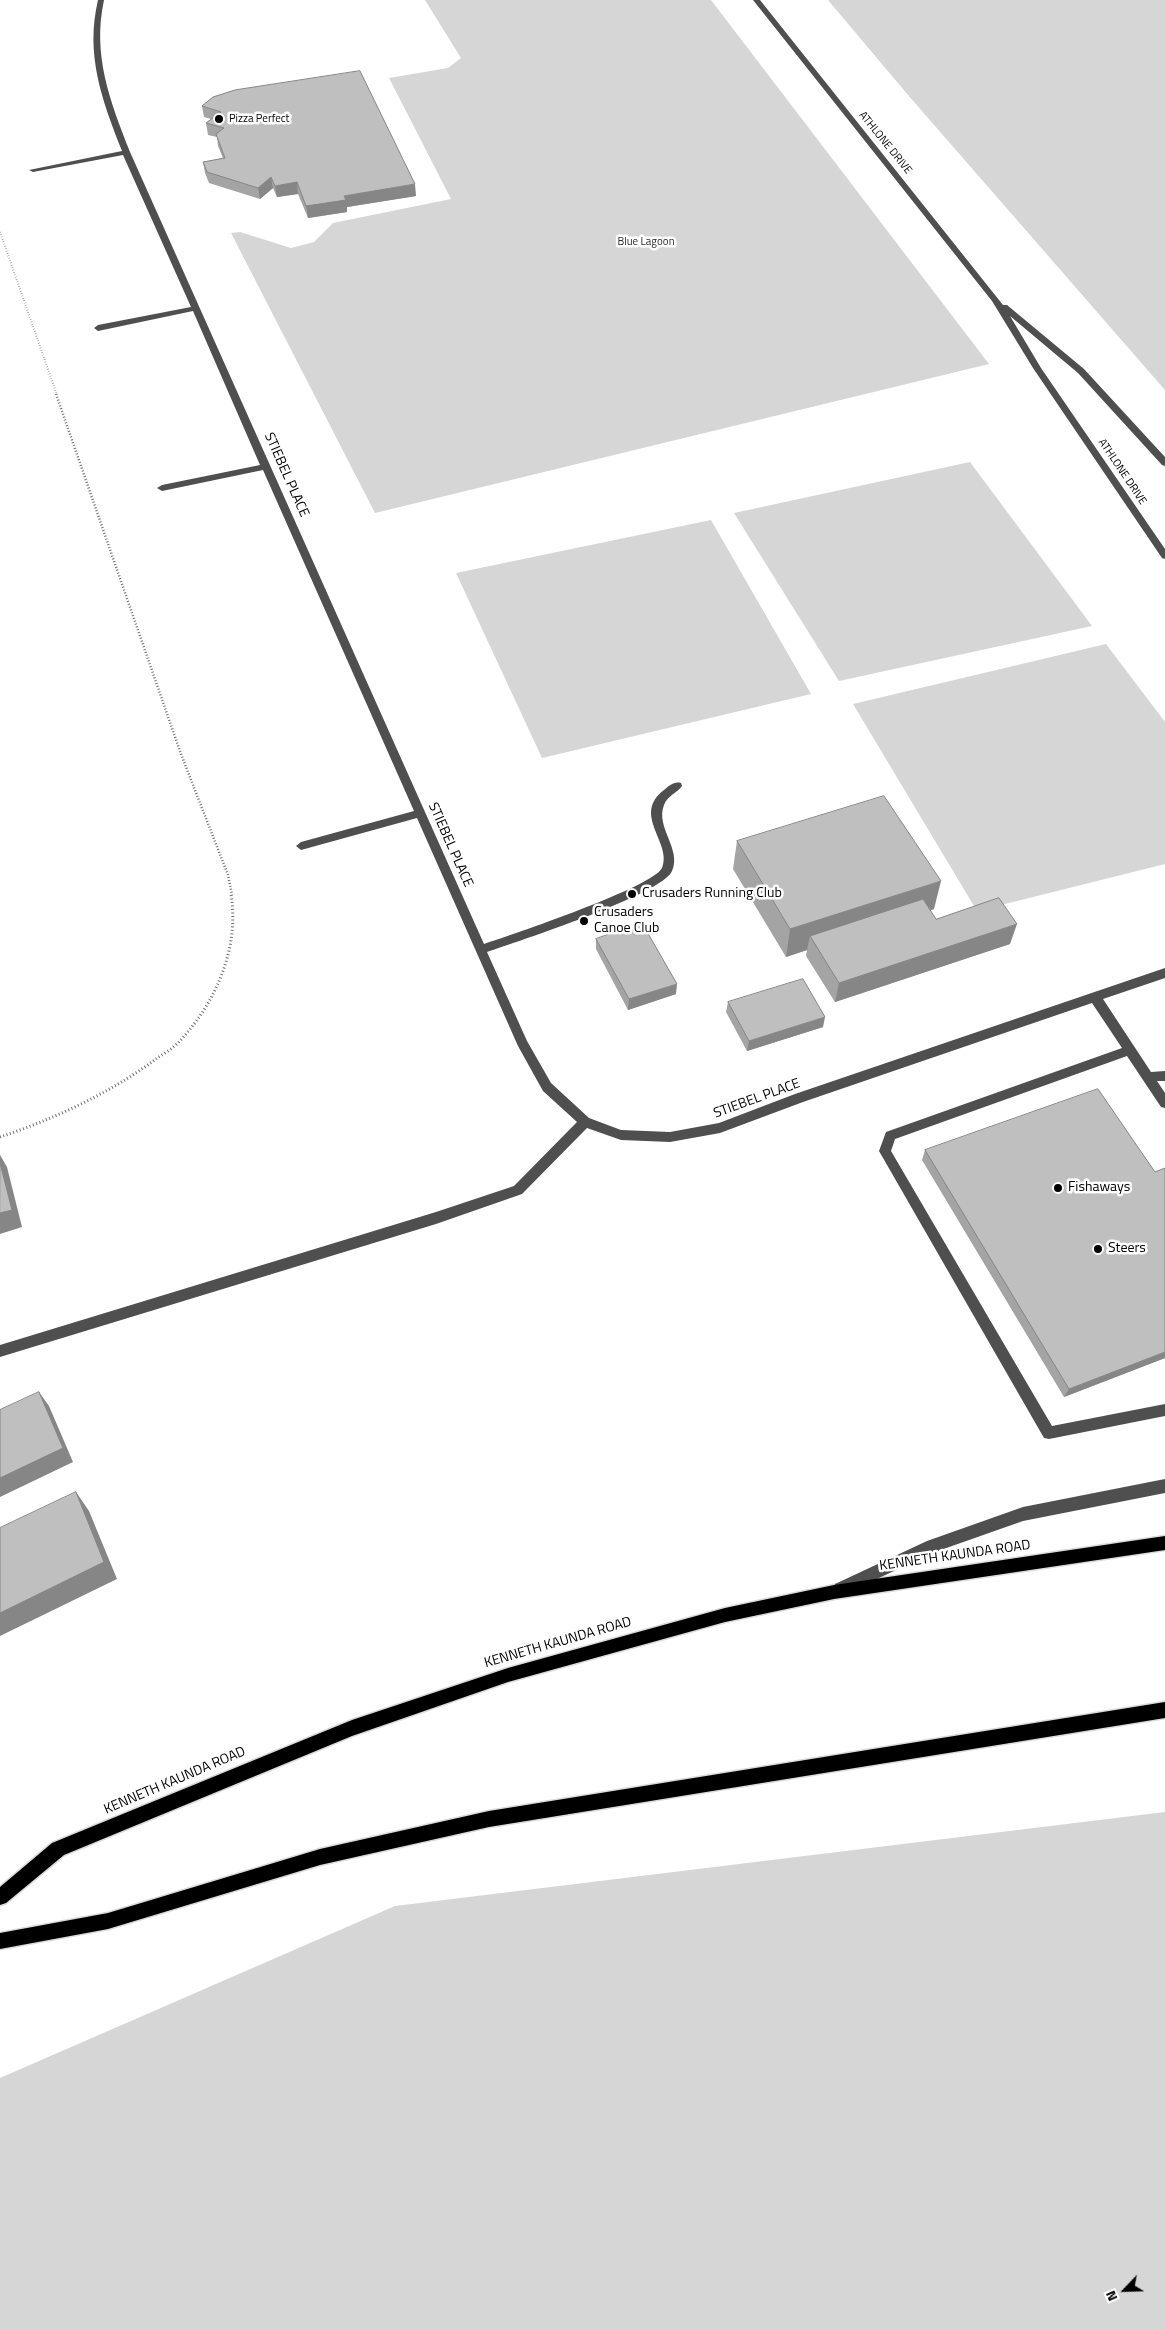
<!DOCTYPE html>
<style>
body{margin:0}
#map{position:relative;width:1165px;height:2330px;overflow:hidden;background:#fff;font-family:"Titillium Web",sans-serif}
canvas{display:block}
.north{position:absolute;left:1100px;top:2265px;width:50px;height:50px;-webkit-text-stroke:4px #fff;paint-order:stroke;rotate:246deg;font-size:14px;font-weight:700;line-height:20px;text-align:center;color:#000}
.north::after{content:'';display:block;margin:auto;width:18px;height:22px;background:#000;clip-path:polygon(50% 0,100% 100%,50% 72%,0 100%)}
</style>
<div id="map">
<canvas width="1165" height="2330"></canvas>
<div class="north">N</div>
</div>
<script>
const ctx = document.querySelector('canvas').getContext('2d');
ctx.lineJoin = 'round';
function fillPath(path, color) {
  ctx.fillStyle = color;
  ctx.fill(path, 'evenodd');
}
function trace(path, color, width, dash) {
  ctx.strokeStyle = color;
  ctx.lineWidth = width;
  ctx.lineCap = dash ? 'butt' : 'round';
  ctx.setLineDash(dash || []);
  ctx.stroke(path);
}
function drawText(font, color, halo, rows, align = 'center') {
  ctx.font = font + ' "Titillium Web",sans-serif';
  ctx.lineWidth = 5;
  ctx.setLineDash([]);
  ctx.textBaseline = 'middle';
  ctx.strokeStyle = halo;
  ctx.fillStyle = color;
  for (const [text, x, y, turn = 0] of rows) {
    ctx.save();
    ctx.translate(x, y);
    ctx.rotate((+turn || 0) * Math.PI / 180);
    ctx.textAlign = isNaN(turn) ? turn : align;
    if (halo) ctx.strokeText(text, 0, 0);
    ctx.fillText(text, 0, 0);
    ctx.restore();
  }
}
const green = new Path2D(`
 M425 0H711L989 364 375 513 231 233 240 232 291 248 314 242 333 223 451 199 389 78 448 68 461 58Z
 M828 0H1165V390L908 95Z
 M970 462 1092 626 839 681 734 513Z
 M711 520 811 694 542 758 456 573Z
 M1106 644 1165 722V864L977 911 853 704Z
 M1165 1812V2330H0V2078L395 1906Z`);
const pathFar2 = new Path2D(`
 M0 232 57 395`);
const pathFar1 = new Path2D(`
 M56 394 181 754 228 875 232 895`);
const path = new Path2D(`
 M0 1137C54 1119 110 1093 156 1059 163 1054 172 1049 178 1043 215 1004 240 949 231 894`);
const minor = new Path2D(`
 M98 0H104C92 55 110 101 130 152L484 944C511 935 653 887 662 868 673 843 631 815 664 790 669 786 674 781 681 783L682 786C677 793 667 796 664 805 655 827 682 849 672 871 663 894 516 942 487 952L527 1041 551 1083 589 1118 621 1130 670 1132 719 1123 795 1094 1165 968V978L1103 999 1151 1072 1165 1071V1081H1157L1165 1093V1108L1161 1107 1127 1056 895 1139 891 1151 1052 1426 1165 1404V1416L1049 1439 1044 1438 879 1151 886 1132 1122 1048 1092 1003 803 1102 720 1133 670 1142 621 1140 587 1128 522 1194 436 1224 0 1357V1345L436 1212 514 1186 577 1122 543 1091 518 1046 417 818 301 850 296 846 301 842 414 811 263 470 162 491 157 488 162 485 260 465 193 311 98 331 94 328 98 325 191 307 123 155 33 172 29 170 122 151C102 100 85 55 98 0Z
 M753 0H760L1003 305H1007L1084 369 1165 457V466L1162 465 1078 373 1010 316 1041 368 1165 549V559L1162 558 1033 368 992 301Z
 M1165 1479V1493L1023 1521 935 1552 840 1596 835 1594 833 1589 835 1584 927 1541 1023 1507Z`);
const major = new Path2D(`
 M1165 1536V1550L834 1599 725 1622 508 1682 352 1736 64 1855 6 1903 0 1905V1887L52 1843 352 1720 508 1668 725 1608 834 1585Z
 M1165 1702V1718L489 1827 320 1865 108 1929 0 1949V1933L108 1913 320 1849 489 1811Z`);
const wall = new Path2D(`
 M213 97 416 196 347 207V212L308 218 298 194 277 197 273 188 260 199 209 183 205 173 203 162 223 158 218 146 217 137 208 135 206 123 211 119 204 117 202 106Z
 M737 841 934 909 930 910 936 919 1010 944 835 1002 806 956 807 950 786 957 733 869Z
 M596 939 676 994 628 1010 596 949Z
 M728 1002 823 1027 747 1051 726 1012Z
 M925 1150 1155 1172 1165 1168V1358L1064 1397 922 1160Z`);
const shadedWall = new Path2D(`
 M271 177 273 188 260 199 258 188Z
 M297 182 298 194 277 197 275 186Z
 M415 184 416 196 347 207V212L308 218 306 206 344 196Z
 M941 881 934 909 816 947 810 936 807 950 786 957 790 929Z
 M1017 924 1010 944 835 1002 839 983Z
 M677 984 676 994 628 1010 629 999Z
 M825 1017 823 1027 747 1051 749 1041Z
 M0 1155 7 1167 22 1227 0 1234Z
 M1165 1352V1358L1064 1397 1069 1389Z
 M39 1392 49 1406 73 1462 0 1497V1478Z
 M76 1492 89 1511 117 1579 0 1636V1613Z`);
const building = new Path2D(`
 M360 71 415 184 344 196 346 200 306 206 297 182 275 186 271 177 258 188 207 172 203 162 225 158 216 134 224 128 206 123 221 112 202 106 213 97 235 90Z
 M884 796 941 881 790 929 737 841Z
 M999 898 1017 924 839 983 810 936 923 899 936 919Z
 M642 923 677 984 629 999 596 939Z
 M803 979 825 1017 749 1041 728 1002Z
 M1098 1089 1155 1172 1165 1168V1352L1069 1389 925 1150Z
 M0 1163 12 1210 0 1213Z
 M39 1392 63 1448 0 1478V1410Z
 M76 1492 104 1562 0 1613V1528Z`);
const markers = [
 [219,119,5,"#000"],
 [632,894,5,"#000"],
 [584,921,5,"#000"],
 [1058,1188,5,"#000"],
 [1098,1249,5,"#000"]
];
const farPoinames = [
 ["Pizza Perfect",229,119]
];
const farStreetnames = [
 ["ATHLONE DRIVE",885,143,51],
 ["ATHLONE DRIVE",1122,472,56]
];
const farParknames = [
 ["Blue Lagoon",646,242]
];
const streetNames = [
 ["STIEBEL PLACE",286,475,66],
 ["STIEBEL PLACE",450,845,66],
 ["STIEBEL PLACE",757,1099,-20],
 ["KENNETH KAUNDA ROAD",955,1556,-8],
 ["KENNETH KAUNDA ROAD",558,1643,-16],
 ["KENNETH KAUNDA ROAD",175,1781,-23]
];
const poiNames = [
 ["Crusaders Running Club",642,894],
 ["Crusaders",594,913],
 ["Canoe Club",594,929],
 ["Fishaways",1068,1188],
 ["Steers",1108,1249]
];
fillPath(green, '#d6d6d6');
trace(major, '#dbdbdb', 3);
trace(pathFar2, '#717171', 2, [0.5, 2]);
trace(pathFar1, '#717171', 2.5, [1, 2]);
trace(path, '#717171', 3, [1, 2.5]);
fillPath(minor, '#4f4f4f');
fillPath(major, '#000');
fillPath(wall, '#a4a4a4');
fillPath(shadedWall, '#868686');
fillPath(building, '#bfbfbf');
trace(building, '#868686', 1);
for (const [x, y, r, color] of markers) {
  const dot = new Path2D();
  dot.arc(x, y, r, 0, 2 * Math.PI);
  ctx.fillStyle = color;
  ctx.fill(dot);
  trace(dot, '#fff', 2);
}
drawText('11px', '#000', '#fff', farPoinames, 'left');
drawText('11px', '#000', '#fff', farStreetnames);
drawText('11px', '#2d2d2d', '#fff', farParknames);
drawText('14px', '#000', '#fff', streetNames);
drawText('14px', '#000', '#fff', poiNames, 'left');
</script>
